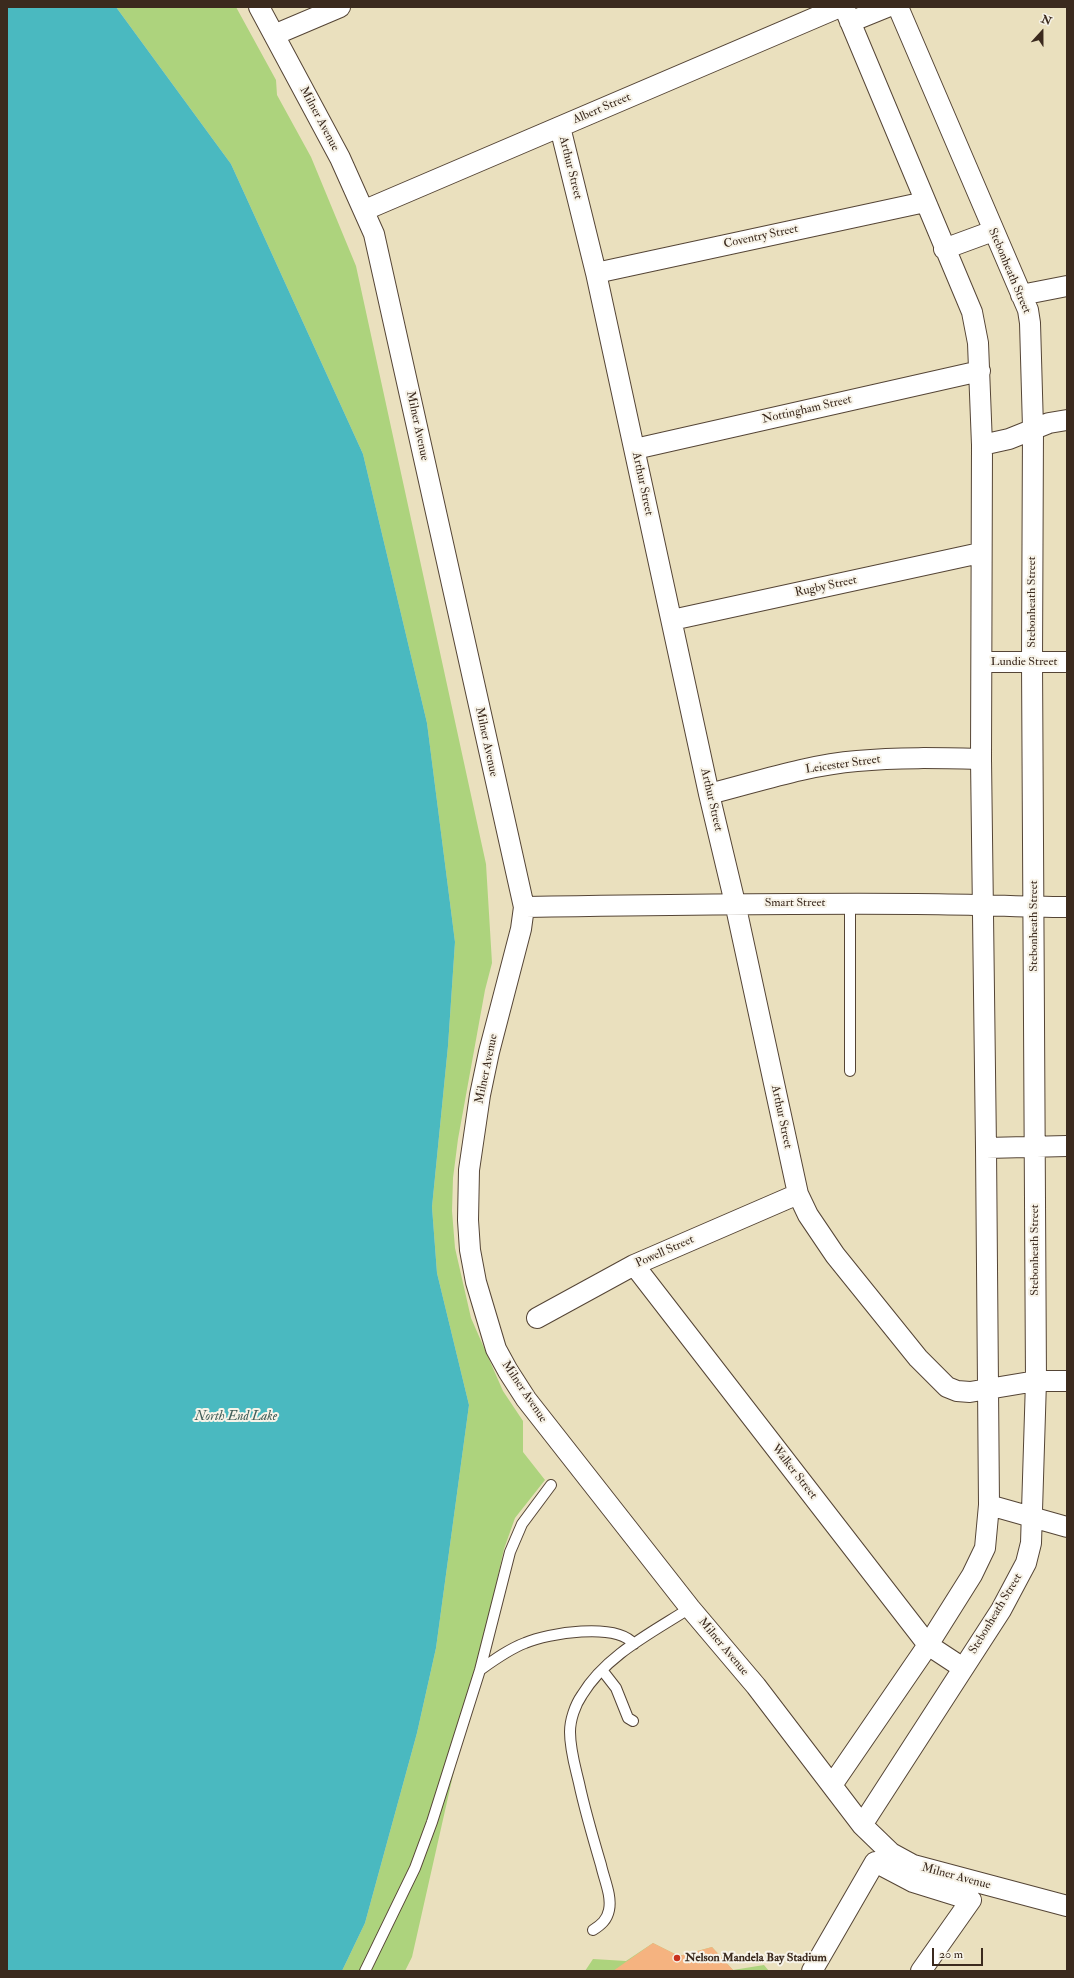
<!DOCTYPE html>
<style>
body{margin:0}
#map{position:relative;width:1074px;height:1978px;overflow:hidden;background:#eae0be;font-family:"IM FELL Double Pica",serif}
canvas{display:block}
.frame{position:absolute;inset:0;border:8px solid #3b2a1e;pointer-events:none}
.north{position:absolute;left:1022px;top:12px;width:40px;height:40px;-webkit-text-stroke:3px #f7f3e8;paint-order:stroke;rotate:21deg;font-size:11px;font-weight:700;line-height:16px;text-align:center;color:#3b2a1e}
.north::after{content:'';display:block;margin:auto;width:14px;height:18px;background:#3b2a1e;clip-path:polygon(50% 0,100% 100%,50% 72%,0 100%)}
.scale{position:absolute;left:932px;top:1948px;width:51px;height:18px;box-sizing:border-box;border:2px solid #3b2a1e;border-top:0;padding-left:5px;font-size:12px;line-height:14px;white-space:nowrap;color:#3b2a1e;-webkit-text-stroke:3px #f7f3e8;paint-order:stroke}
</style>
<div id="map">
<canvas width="1074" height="1978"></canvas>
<div class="frame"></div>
<div class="north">N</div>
<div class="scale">20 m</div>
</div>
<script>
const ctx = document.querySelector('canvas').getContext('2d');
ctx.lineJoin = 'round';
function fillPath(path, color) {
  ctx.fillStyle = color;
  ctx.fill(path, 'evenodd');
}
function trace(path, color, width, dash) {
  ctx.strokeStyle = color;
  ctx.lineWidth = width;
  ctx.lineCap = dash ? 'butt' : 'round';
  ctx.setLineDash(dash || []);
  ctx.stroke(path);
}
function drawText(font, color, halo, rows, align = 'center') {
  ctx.font = font + ' "IM FELL Double Pica",serif';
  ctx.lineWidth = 4;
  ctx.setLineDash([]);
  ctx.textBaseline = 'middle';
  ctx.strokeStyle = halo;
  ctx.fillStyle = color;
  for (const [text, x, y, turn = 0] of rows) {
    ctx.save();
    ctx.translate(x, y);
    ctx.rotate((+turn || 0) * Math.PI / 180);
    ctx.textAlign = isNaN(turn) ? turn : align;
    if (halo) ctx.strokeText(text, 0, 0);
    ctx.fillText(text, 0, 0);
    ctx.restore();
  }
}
const green = new Path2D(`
 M116 7H236L276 80 277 95 311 157 356 266 486 864 492 963 485 990 458 1139 453 1178 452 1211 455 1248 471 1318 503 1391 523 1421V1452L545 1480 515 1518 504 1549 412 1957 405 1971H342L365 1923 417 1733 436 1648 469 1405 437 1273 432 1207 448 1046 455 942 427 723 363 454 231 164Z
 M653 1943 679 1956 712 1947 733 1970 764 1965 769 1971H585L593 1959 626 1961Z`);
const water = new Path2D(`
 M7 7H116L231 164 363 454 427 723 455 942 448 1046 432 1207 437 1273 469 1405 436 1648 417 1733 365 1923 342 1971H7Z`);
const building = new Path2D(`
 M653 1943 679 1956 712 1947 734 1971H613Z`);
const lane = new Path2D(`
 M850 1071V903
 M480 1670C494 1660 509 1649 525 1643 548 1633 616 1622 634 1644
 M602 1670 616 1688 628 1718 633 1721
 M593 1930C601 1925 607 1920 609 1910 612 1896 604 1879 601 1865 593 1838 585 1811 579 1783 575 1766 570 1750 570 1732 570 1720 575 1705 582 1695 606 1655 653 1632 690 1608
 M365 1971 415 1868 432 1822 480 1670 510 1552 522 1524 551 1485`);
const street = new Path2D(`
 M259 7 340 158 374 234 524 907 521 929 489 1052 480 1095 469 1170 468 1220 470 1250 476 1282 496 1349 508 1371 526 1399 690 1608 756 1686 862 1825 891 1853 913 1865 1067 1906
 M850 22 887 7
 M274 35 340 7
 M560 127 596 273 709 794 735 903 798 1194 808 1215 835 1255 918 1358 947 1387 957 1391 970 1392 1036 1381H1067
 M365 210 840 7
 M944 249 993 231
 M596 273 925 202
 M1021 295 1067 286
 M982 445 1009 439 1049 423 1067 420
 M635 449 980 371
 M672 620 980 553
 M982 662H1067
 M709 794C757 782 807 765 857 761 898 757 939 758 981 759
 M524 907C655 905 785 903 916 904 967 904 1017 907 1067 907
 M986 1148 1067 1146
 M634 1265 928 1645 963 1668
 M537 1318 634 1265 798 1194
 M989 1505 1067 1527
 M832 1785 928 1645 972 1575 985 1548 989 1505 986 1148 981 759 982 445 978 343 972 312 844 7
 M862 1825 1001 1610 1026 1563 1031 1543 1036 1381 1032 662 1033 428 1030 323 1028 310 898 7
 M812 1971 875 1862 913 1882 971 1900 921 1971`);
const markers = [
 [677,1958,4,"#c8321e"]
];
const streetNames = [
 ["Albert Street",602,109,-23],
 ["Milner Avenue",319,119,62],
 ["Arthur Street",570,168,76],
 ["Coventry Street",761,237,-12],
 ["Stebonheath Street",1009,271,67],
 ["Nottingham Street",807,410,-13],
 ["Milner Avenue",417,426,78],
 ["Arthur Street",642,484,78],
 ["Rugby Street",826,587,-12],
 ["Stebonheath Street",1032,602,-90],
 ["Lundie Street",1024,662],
 ["Milner Avenue",486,742,78],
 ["Leicester Street",843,765,-8],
 ["Arthur Street",711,800,77],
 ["Smart Street",795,903],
 ["Stebonheath Street",1034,926,-90],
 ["Milner Avenue",487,1069,-78],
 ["Arthur Street",781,1117,78],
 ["Stebonheath Street",1035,1250,-90],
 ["Powell Street",665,1252,-24],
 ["Milner Avenue",524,1392,56],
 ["Walker Street",794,1472,52],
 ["Stebonheath Street",996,1614,-59],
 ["Milner Avenue",723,1647,50],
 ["Milner Avenue",956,1877,15]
];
const poiNames = [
 ["Nelson Mandela Bay Stadium",685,1958]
];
const waterNames = [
 ["North End Lake",236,1417]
];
fillPath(green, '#add37d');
fillPath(water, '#4ab9c0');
fillPath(building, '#f5b380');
trace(lane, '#554536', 12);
trace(street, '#554536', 22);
trace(lane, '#fff', 10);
trace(street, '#fff', 20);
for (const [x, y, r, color] of markers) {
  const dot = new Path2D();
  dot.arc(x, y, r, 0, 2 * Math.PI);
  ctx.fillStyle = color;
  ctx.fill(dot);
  trace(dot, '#f7f3e8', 1.5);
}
drawText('12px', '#3b2a1e', '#f7f3e8', streetNames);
drawText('bold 12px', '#3b2a1e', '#f7f3e8', poiNames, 'left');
drawText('italic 13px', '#405c57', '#f7f3e8', waterNames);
</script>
